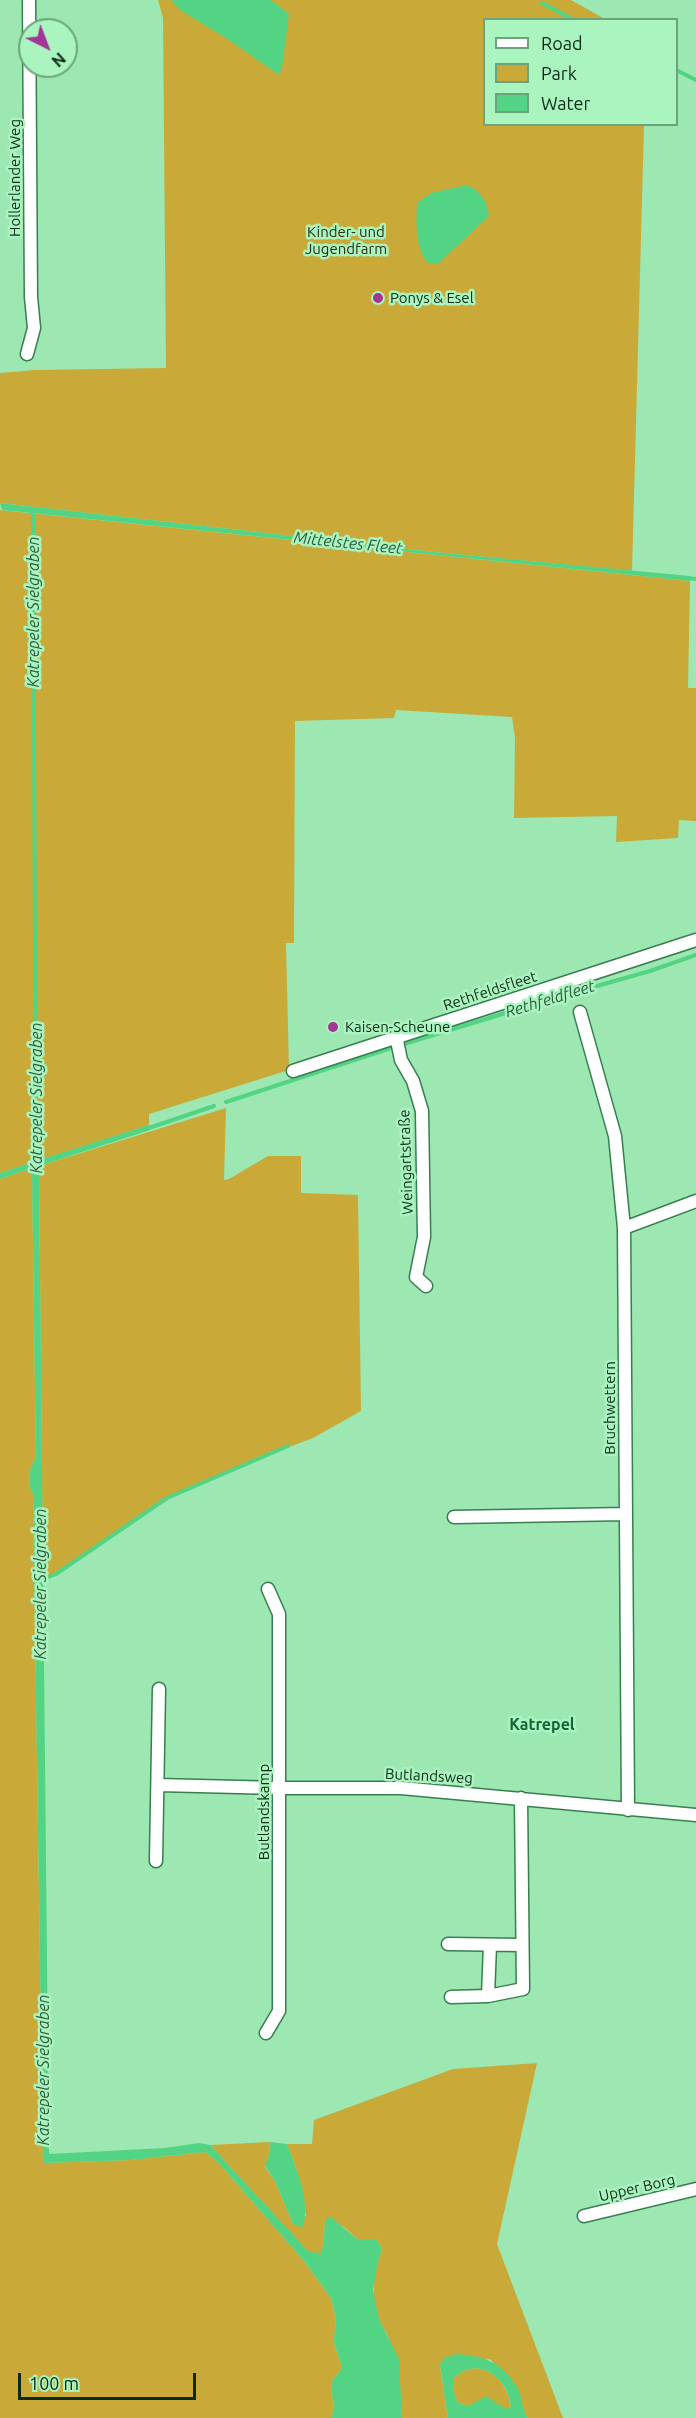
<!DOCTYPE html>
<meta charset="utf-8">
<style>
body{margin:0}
#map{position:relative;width:696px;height:2418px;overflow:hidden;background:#9de7b3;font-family:Ubuntu,sans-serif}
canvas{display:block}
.legend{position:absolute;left:483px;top:18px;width:195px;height:108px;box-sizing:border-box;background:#aaf4bf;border:2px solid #6ba47c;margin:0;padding:8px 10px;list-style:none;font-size:18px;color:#0c2b17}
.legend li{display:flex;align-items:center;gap:12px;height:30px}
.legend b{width:30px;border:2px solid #6ba47c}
.north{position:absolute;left:18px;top:18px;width:60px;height:60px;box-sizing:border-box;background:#aaf4bf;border:2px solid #6ba47c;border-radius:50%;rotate:138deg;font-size:16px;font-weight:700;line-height:24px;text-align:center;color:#0c2b17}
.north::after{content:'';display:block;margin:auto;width:21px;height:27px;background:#a23595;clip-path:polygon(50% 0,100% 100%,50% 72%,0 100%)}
.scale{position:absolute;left:18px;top:2373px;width:178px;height:27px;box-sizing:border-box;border:3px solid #0c2b17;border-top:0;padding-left:8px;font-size:18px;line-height:21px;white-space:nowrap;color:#0c2b17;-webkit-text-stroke:4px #aaf4bf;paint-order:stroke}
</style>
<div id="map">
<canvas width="696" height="2418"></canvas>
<ul class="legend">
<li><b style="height:8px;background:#fff"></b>Road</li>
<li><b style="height:16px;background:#c9aa38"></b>Park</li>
<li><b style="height:16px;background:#53d384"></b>Water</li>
</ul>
<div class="north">N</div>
<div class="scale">100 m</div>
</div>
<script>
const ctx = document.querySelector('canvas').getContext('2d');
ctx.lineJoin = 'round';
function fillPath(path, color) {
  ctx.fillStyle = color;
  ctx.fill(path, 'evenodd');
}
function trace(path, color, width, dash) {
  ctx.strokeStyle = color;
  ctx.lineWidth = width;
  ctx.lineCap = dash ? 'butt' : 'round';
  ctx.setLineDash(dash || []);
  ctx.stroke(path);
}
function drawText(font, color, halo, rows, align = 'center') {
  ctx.font = font + ' Ubuntu,sans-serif';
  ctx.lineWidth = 5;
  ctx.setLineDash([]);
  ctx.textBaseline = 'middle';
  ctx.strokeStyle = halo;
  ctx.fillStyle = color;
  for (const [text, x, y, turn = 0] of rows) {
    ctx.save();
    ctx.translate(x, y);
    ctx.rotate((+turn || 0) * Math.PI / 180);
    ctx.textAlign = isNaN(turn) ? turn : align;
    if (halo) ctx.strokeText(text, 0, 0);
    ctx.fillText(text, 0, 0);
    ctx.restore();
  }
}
const green = new Path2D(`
 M158 0H571L605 19 484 20V124L644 125 632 571 434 552 0 503V373L35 370 166 368 163 18Z
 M0 510 690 581 688 688H696V821L679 820 678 838 616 842 617 816 514 818 515 738 512 717 396 710 394 718 295 721 294 943H286L289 1070 149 1114V1125L0 1173Z
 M226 1108 224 1180 229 1179 268 1156H301V1193L358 1195 361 1411 313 1438 268 1455 170 1497 48 1577 43 1584 39 1172 42 1165Z
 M30 1169 32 1174 36 1457C29 1471 26 1479 33 1494L43 2163 130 2160 205 2152 218 2162 304 2261 331 2298 336 2318 334 2342 342 2368 331 2383 334 2409 331 2418H0V1179Z
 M537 2063 497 2244 563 2418H528L524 2412 517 2388 490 2359 440 2366 448 2418H402C400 2392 396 2364 389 2339 387 2332 381 2325 378 2318 371 2295 373 2272 382 2249L376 2239H357L344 2227 325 2220 324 2241 321 2254 309 2253 210 2145 269 2142 270 2152 265 2167 275 2181 293 2224 306 2216 297 2171 287 2144H312L314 2120 453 2069Z
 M475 2368C495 2369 509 2387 511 2407L506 2409 468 2406 458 2403 453 2390V2378L463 2371Z`);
const water = new Path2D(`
 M171 0H271L289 14 282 67 279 75 229 40 180 10Z
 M467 185C481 191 487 201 489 216L438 264H429C415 249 416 223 417 203L431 193Z
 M0 503 434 552 690 576V581L2 510Z
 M149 1125 150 1130 42 1165 39 1172 49 2154 165 2148 199 2143 210 2145 309 2252 321 2253 324 2241 325 2220 331 2217 357 2239H376L382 2249 378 2261 373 2290 379 2319 399 2359 402 2418H331L334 2409 331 2383 342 2368 334 2342 336 2318 331 2298 304 2261 218 2162 205 2152 130 2160 43 2163 33 1494C26 1479 29 1471 36 1457L32 1174 30 1169 0 1179V1173L27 1164 32 1158 40 1156 42 1159Z
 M269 2142 287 2144C296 2169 311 2200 303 2227L293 2224 275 2181 265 2166 270 2152Z
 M457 2354C484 2356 502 2362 517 2387 523 2397 521 2409 528 2418H448L440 2365 444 2358ZM475 2368C495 2369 510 2388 511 2407L506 2409 486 2396 468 2406 458 2403 453 2390V2378L463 2371Z`);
const stream = new Path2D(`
 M542 3 574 20
 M676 70 696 80
 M33 511 36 1162
 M687 578 696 579
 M404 1044 558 997 650 971 696 955
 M226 1102 391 1048
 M146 1129 214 1106
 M39 1581 56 1574 167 1498 288 1446`);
const street = new Path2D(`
 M27 354 34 328 31 297 29 0
 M580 1012 615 1136 624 1228 628 1810
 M396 1036 401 1060 413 1081 422 1111 424 1237 416 1277 426 1286
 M293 1071 696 940
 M624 1228 696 1201
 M454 1517 626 1514
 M158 1785 279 1788H401L696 1815
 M156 1861 159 1689
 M448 1944 522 1945
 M488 1996 490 1945
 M451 1997 488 1996 523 1989 521 1798
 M266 2033 279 2011V1614L268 1589
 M584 2216 696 2189`);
const markers = [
 [378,298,6,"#a23595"],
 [333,1027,6,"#a23595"]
];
const streetNames = [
 ["Hollerlander Weg",15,178,-90],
 ["Rethfeldsfleet",490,991,-18],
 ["Weingartstraße",406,1162,-92],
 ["Bruchwettern",610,1408,-90],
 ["Butlandsweg",429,1776,3],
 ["Butlandskamp",264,1812,-90],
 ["Upper Borg",637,2188,-13]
];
const parkNames = [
 ["Kinder- und",346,232],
 ["Jugendfarm",346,249]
];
const poiNames = [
 ["Ponys & Esel",390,298],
 ["Kaisen-Scheune",345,1027]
];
const waterNames = [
 ["Mittelstes Fleet",348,543,6],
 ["Katrepeler Sielgraben",34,612,-90],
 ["Rethfeldfleet",550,999,-17],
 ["Katrepeler Sielgraben",37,1098,-90],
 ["Katrepeler Sielgraben",41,1584,-90],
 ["Katrepeler Sielgraben",44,2070,-90]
];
const neighbourhoodNames = [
 ["Katrepel",542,1725]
];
fillPath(green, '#c9aa38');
fillPath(water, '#53d384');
trace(stream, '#53d384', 4);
trace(street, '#367f50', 15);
trace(street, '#fff', 12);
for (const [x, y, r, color] of markers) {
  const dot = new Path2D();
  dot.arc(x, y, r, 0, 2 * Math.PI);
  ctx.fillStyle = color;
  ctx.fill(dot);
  trace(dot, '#aaf4bf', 2);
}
drawText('15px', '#0c2b17', '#aaf4bf', streetNames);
drawText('15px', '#312a13', '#aaf4bf', parkNames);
drawText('15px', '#0c2b17', '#aaf4bf', poiNames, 'left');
drawText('italic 16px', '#2a5b3b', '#aaf4bf', waterNames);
drawText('bold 16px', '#156336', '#aaf4bf', neighbourhoodNames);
</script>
